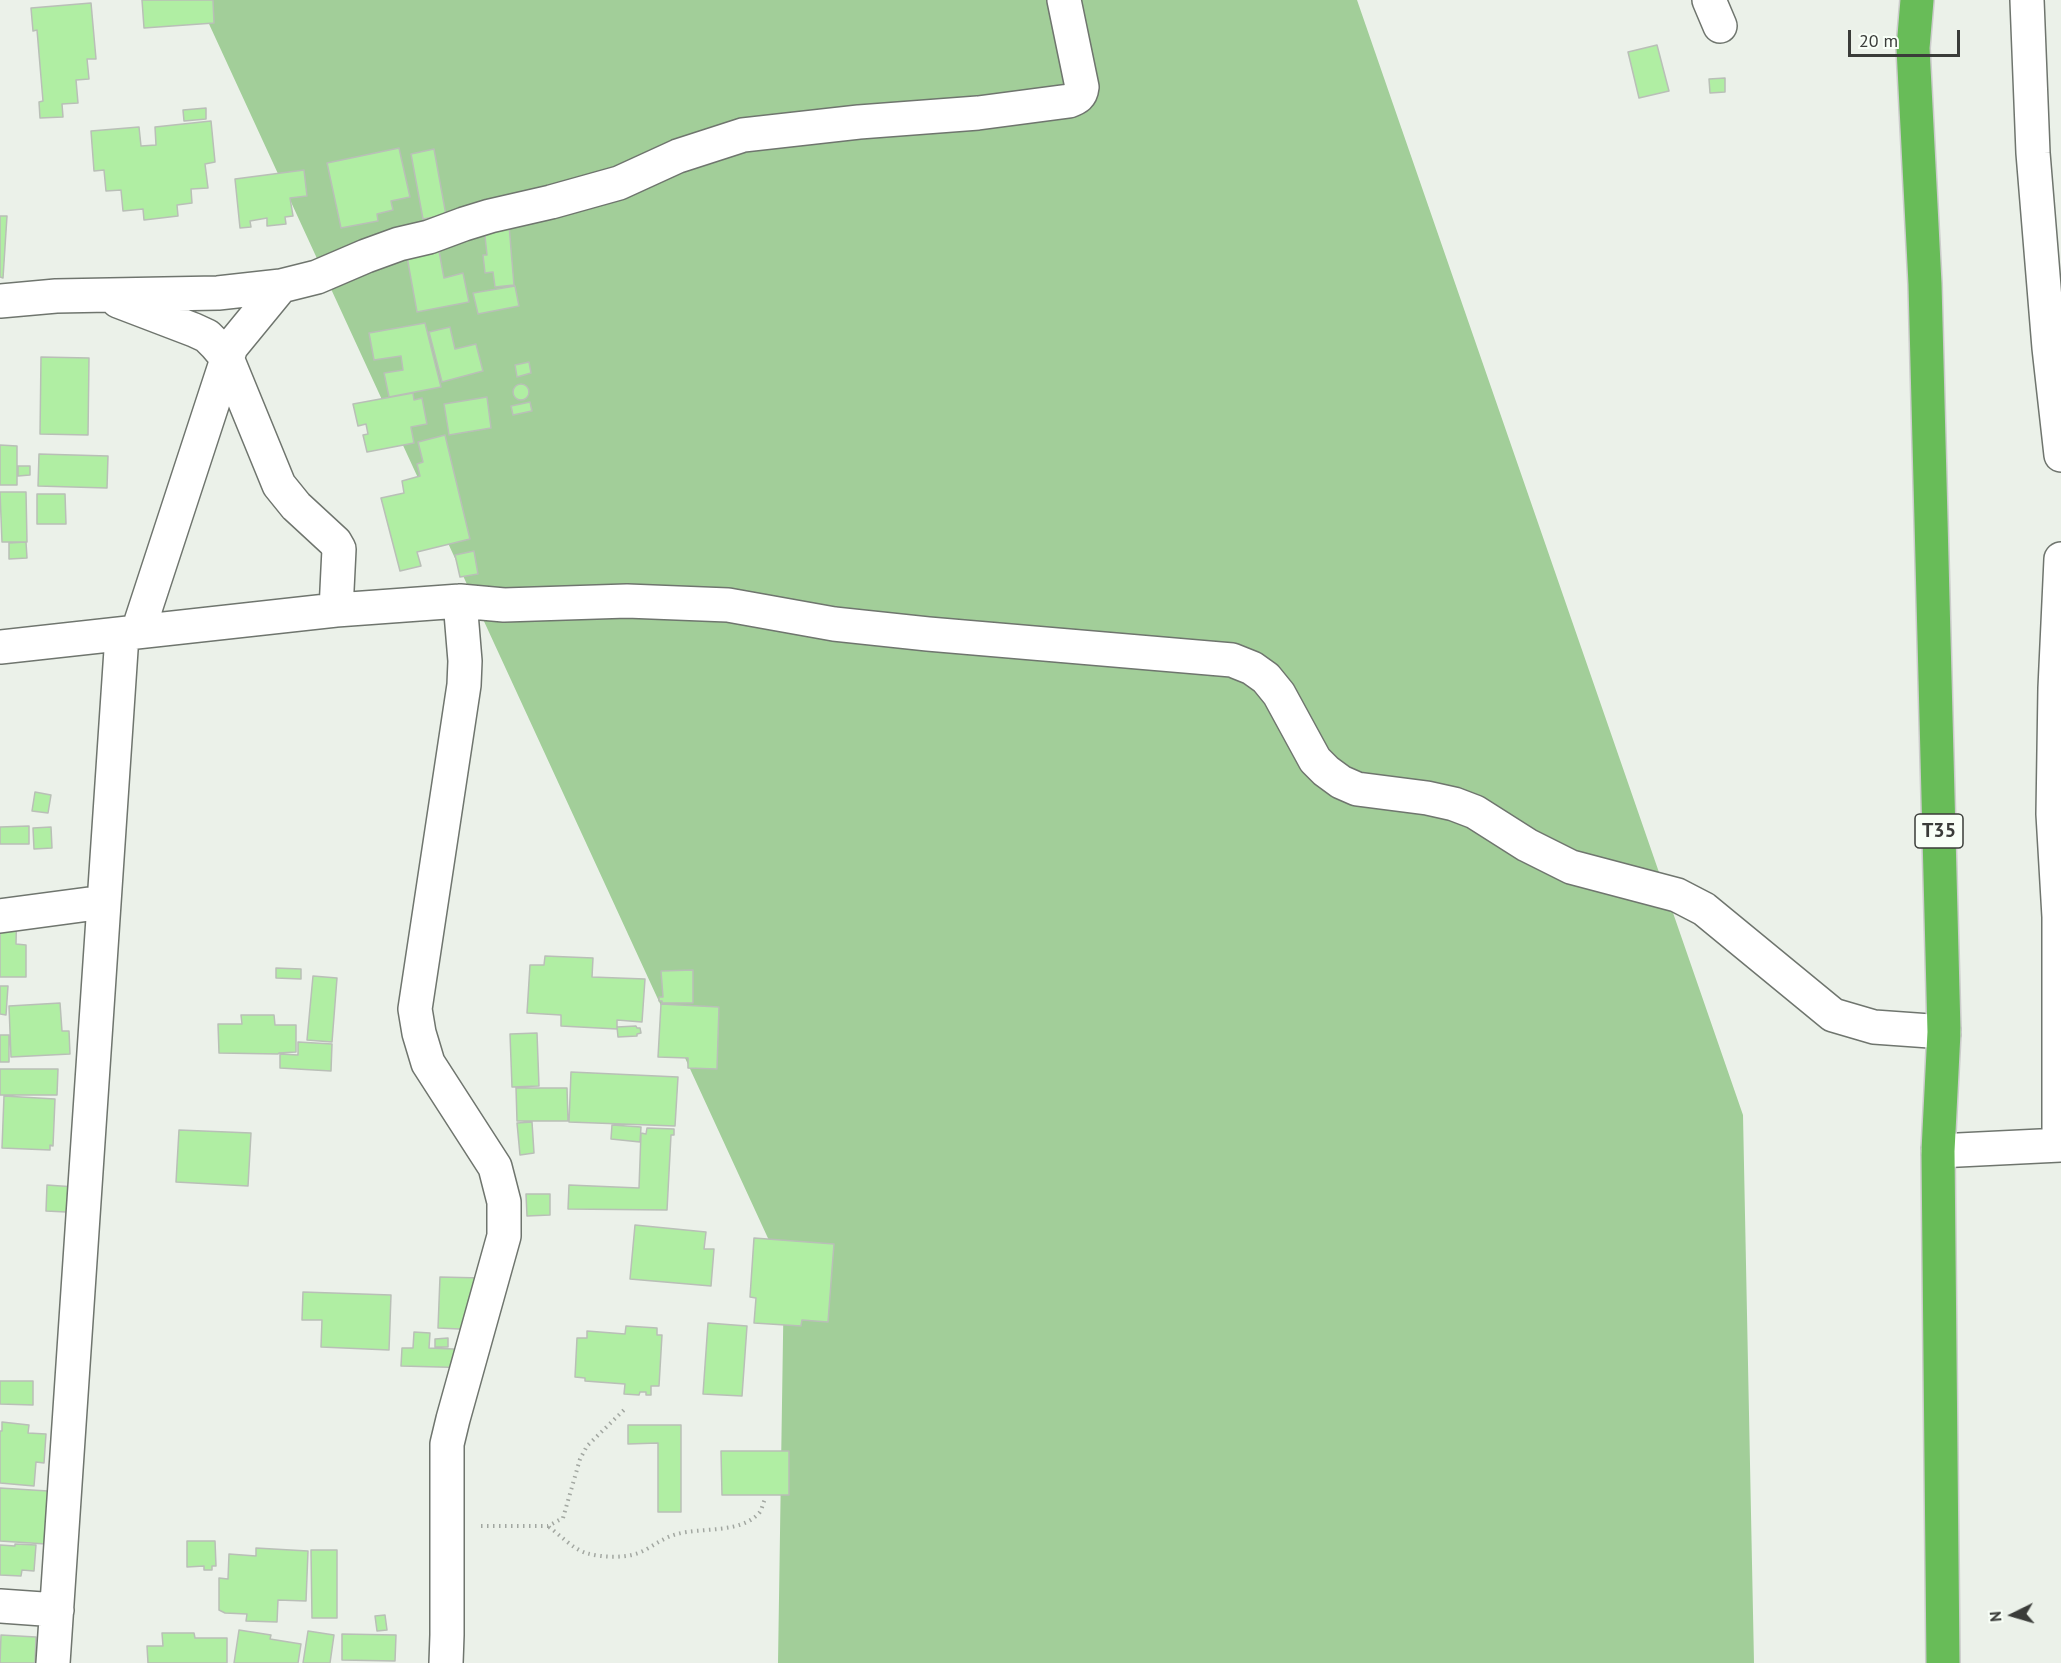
<!DOCTYPE html>
<style>
body{margin:0}
#map{position:relative;width:2061px;height:1663px;overflow:hidden;background:#ebf1e9;font-family:"PT Sans",sans-serif}
canvas{display:block}
.north{position:absolute;left:1983px;top:1585px;width:60px;height:60px;-webkit-text-stroke:4px #f8fff7;paint-order:stroke;rotate:265deg;font-size:16px;font-weight:700;line-height:24px;text-align:center;color:#3a3c39}
.north::after{content:'';display:block;margin:auto;width:21px;height:27px;background:#3a3c39;clip-path:polygon(50% 0,100% 100%,50% 72%,0 100%)}
.scale{position:absolute;left:1848px;top:30px;width:112px;height:27px;box-sizing:border-box;border:3px solid #3a3c39;border-top:0;padding-left:8px;font-size:18px;line-height:21px;white-space:nowrap;color:#3a3c39;-webkit-text-stroke:4px #f8fff7;paint-order:stroke}
</style>
<div id="map">
<canvas width="2061" height="1663"></canvas>
<div class="north">N</div>
<div class="scale">20 m</div>
</div>
<script>
const ctx = document.querySelector('canvas').getContext('2d');
ctx.lineJoin = 'round';
function fillPath(path, color) {
  ctx.fillStyle = color;
  ctx.fill(path, 'evenodd');
}
function trace(path, color, width, dash) {
  ctx.strokeStyle = color;
  ctx.lineWidth = width;
  ctx.lineCap = dash ? 'butt' : 'round';
  ctx.setLineDash(dash || []);
  ctx.stroke(path);
}
function drawText(font, color, halo, rows, align = 'center') {
  ctx.font = font + ' "PT Sans",sans-serif';
  ctx.lineWidth = 4.5;
  ctx.setLineDash([]);
  ctx.textBaseline = 'middle';
  ctx.strokeStyle = halo;
  ctx.fillStyle = color;
  for (const [text, x, y, turn = 0] of rows) {
    ctx.save();
    ctx.translate(x, y);
    ctx.rotate((+turn || 0) * Math.PI / 180);
    ctx.textAlign = isNaN(turn) ? turn : align;
    if (halo) ctx.strokeText(text, 0, 0);
    ctx.fillText(text, 0, 0);
    ctx.restore();
  }
}
const green = new Path2D(`
 M198 0H1357L1743 1115 1754 1663H778L784 1273Z`);
const building = new Path2D(`
 M142 0H213L214 23 144 28Z
 M91 3 96 59H87L89 79 76 80 78 103 62 104 63 117 40 118 39 102 43 101 37 30 33 31 31 8Z
 M1657 45 1669 91 1639 98 1628 52Z
 M1725 78V92L1710 93 1709 79Z
 M206 108V119L184 121 183 110Z
 M211 121 215 162 205 164 208 188 191 189 192 203 177 205 178 216 144 220 143 209 123 211 121 190 106 191 104 170 94 171 91 131 139 127 141 146 156 145 155 127Z
 M399 148 410 197 391 201 393 210 377 214 378 221 341 228 327 163Z
 M434 149 446 215 423 219 411 154Z
 M304 170 307 196 290 198 293 216 285 217 286 224 267 226V218L250 221 251 227 240 228 235 179Z
 M0 216H7L3 278 0 277Z
 M509 225 514 285 495 287 493 272 485 273 483 255H487L484 227Z
 M437 240 444 278 463 273 469 302 417 312 405 246Z
 M515 286 519 306 478 314 473 293Z
 M425 323 441 387 389 397 384 373 403 370 401 356 374 360 369 333Z
 M450 327 455 349 476 344 483 371 442 382 429 332Z
 M41 357 89 358 88 435 40 434Z
 M529 362 531 373 517 377 515 365Z
 M513 392a8 8 0 1 1 16 0a8 8 0 1 1-16 0Z
 M413 393 414 400 422 398 427 424 411 427 414 443 367 452 363 435 368 434 366 424 358 426 353 404Z
 M487 397 491 428 449 435 444 404Z
 M530 402 532 411 513 415 511 406Z
 M445 435 470 539 417 552 421 566 400 571 381 498 404 493 402 481 420 476 417 464 423 462 418 442Z
 M0 445 17 446V485H0Z
 M39 454 108 456 107 488 38 486Z
 M18 466H30V475L18 476Z
 M0 492H26L27 542H2Z
 M37 494H65L66 524H37Z
 M26 542 27 558 9 559V543Z
 M474 551 478 574 460 577 455 555Z
 M35 792 51 795 48 813 32 811Z
 M29 826V844H0V827Z
 M51 827 52 848 34 849 33 828Z
 M0 901H17L16 944 26 945V977H0Z
 M545 956 593 958 592 977 645 979 642 1022 617 1020V1029L561 1026V1015L527 1013 530 965H544Z
 M276 968 301 969V979L276 978Z
 M693 970V1003H662V1001H659V997H663L661 971Z
 M313 976 337 978 332 1042 307 1040Z
 M0 986H8L6 1015 0 1014Z
 M60 1003 62 1031H69L70 1054 11 1057 9 1006Z
 M661 1004 719 1007 717 1069 688 1068V1058L658 1057Z
 M241 1015H274L275 1025H296V1052L279 1053 278 1054 219 1053 218 1024H242Z
 M636 1026 637 1028H640L641 1033 637 1034V1036L618 1037 617 1027Z
 M537 1033 539 1086 512 1087 510 1034Z
 M0 1035H9V1062H0Z
 M298 1042 332 1044 331 1071 280 1068V1054L298 1055Z
 M0 1069H58L57 1095H0Z
 M571 1072 678 1077 675 1126 569 1122Z
 M516 1088H567L568 1121H517Z
 M4 1096 55 1099 53 1146 50 1145V1150L2 1148Z
 M532 1122 534 1153 520 1155 517 1123Z
 M612 1125 641 1127 640 1142 611 1139Z
 M647 1128 674 1129V1135H671L667 1210 568 1209 569 1185 639 1188 641 1133 646 1134Z
 M179 1130 251 1133 248 1186 176 1182Z
 M47 1185 75 1187 71 1214H66V1212L46 1211Z
 M526 1194H550V1215L527 1216Z
 M635 1225 706 1232 704 1249H714L711 1286 630 1279Z
 M754 1238 834 1244 828 1322 802 1320 801 1326 754 1323 756 1298 750 1297Z
 M440 1277 482 1278 481 1330 438 1328Z
 M303 1292 391 1295 389 1350 321 1347 322 1320H302Z
 M708 1323 747 1326 742 1396 703 1394Z
 M626 1326 657 1328V1335H662L659 1386H651V1395H646V1392H640L639 1395 624 1394 625 1384 585 1381V1378L575 1377 577 1338H587V1331L625 1334Z
 M414 1332 430 1333 429 1348 478 1350 477 1368 401 1366 402 1348H413Z
 M448 1338V1347H435V1339Z
 M0 1381H33V1405L0 1404Z
 M2 1422 29 1425 28 1433 46 1434 44 1463 36 1462 34 1486 0 1483V1431H2Z
 M628 1425H681V1512H658V1443L628 1444Z
 M721 1451H789V1495H722Z
 M0 1488 48 1491 46 1544 0 1541Z
 M187 1541H215L216 1566H212V1570H204V1566L187 1567Z
 M15 1544 36 1545 34 1571 22 1570 21 1576 0 1575V1545L15 1546Z
 M256 1548 308 1551 306 1601 278 1600 277 1622 246 1621 247 1614 225 1613 219 1610V1578L228 1579 229 1554 256 1556Z
 M311 1550H337V1618H312Z
 M385 1615 387 1630 377 1631 375 1616Z
 M239 1630 271 1635 270 1639 301 1644 298 1663H234Z
 M308 1631 334 1635 330 1663H303Z
 M162 1633H194L195 1638H227V1663H148L147 1646H163Z
 M342 1634 396 1635 395 1661 342 1660Z
 M1 1635 36 1637 35 1663H0Z`);
const path = new Path2D(`
 M481 1526H548L563 1518 580 1459 587 1446 626 1408
 M549 1527C560 1535 573 1549 586 1553 603 1558 629 1559 645 1550 656 1544 665 1537 677 1534 702 1527 742 1534 760 1512 762 1509 763 1503 765 1499`);
const street = new Path2D(`
 M1709 0 1720 26
 M2027 0 2033 153 2049 348 2061 455
 M0 301 56 296 218 293 281 286 317 277 366 256 399 244 429 237 464 224 490 216 551 202 619 183 678 156 743 135 859 122 978 113 1069 101C1077 98 1081 96 1082 87L1064 0
 M118 301 194 330 207 336 216 345 227 358 279 485 296 506 335 542 339 549 336 610
 M138 631 231 347 281 286
 M0 647 336 610 460 601 504 605 627 601 728 605 834 624 928 634 1232 660 1252 668 1266 678 1279 694 1315 760 1326 771 1341 782 1357 789 1427 798 1454 804 1475 812 1527 845 1571 867 1677 895 1704 909 1833 1015 1874 1027 1944 1032
 M0 916 104 902
 M2059 1145V917L2053 814 2055 688 2061 559
 M1938 1151 2061 1145
 M0 1606 57 1610
 M53 1663 122 635
 M446 1663 447 1635V1444L453 1419 504 1236V1202L495 1167 428 1063 419 1033 415 1009 464 685 465 661 460 601`);
const highway = new Path2D(`
 M1917 0 1913 48 1925 284 1944 1032 1938 1151 1943 1663`);
const shields = [
 [1939,831,48]
];
const shieldNames = [
 ["T35",1939,831]
];
fillPath(green, '#a2ce99');
fillPath(building, '#b0eea3');
trace(building, '#b9bfb7', 1.5);
trace(street, '#6f756e', 36);
trace(highway, '#ccc', 36);
trace(path, '#a2a7a1', 4, [1.5, 4.5]);
trace(street, '#fff', 33);
trace(highway, '#68bc58', 33);
for (const [x, y, w] of shields) {
  const box = new Path2D();
  box.roundRect(x - w / 2, y - 17, w, 34, 4.5);
  ctx.fillStyle = '#f8fff7';
  ctx.fill(box);
  trace(box, '#3a3c39', 1.5);
}
drawText('bold 20px', '#3a3c39', null, shieldNames);
</script>
